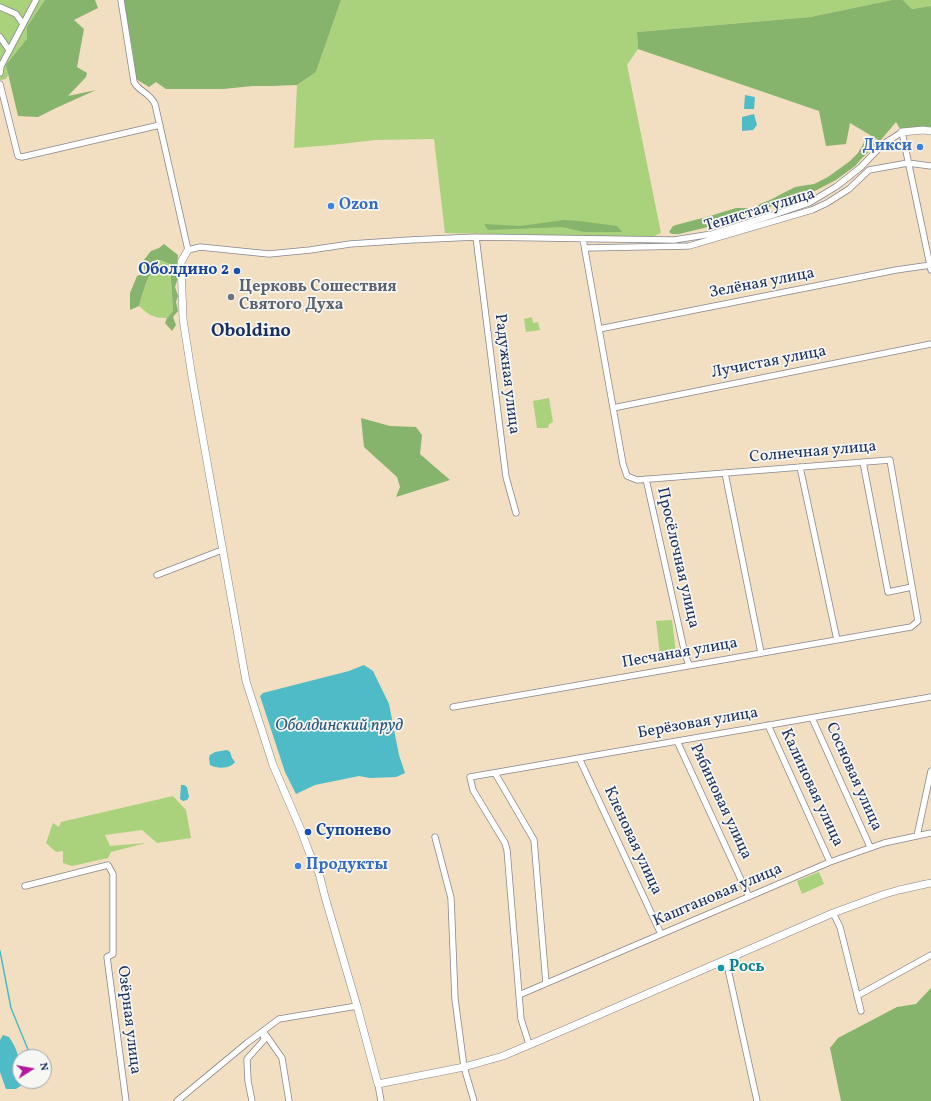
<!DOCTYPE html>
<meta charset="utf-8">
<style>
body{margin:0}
#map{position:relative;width:931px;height:1101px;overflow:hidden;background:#f2dec0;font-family:Vollkorn,serif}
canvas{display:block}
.north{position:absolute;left:12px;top:1049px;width:40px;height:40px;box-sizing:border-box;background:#f6f6f2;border:1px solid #9ea6b7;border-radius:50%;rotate:79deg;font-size:11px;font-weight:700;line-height:16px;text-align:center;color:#1b2f5e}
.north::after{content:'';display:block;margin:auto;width:14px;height:18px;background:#b5179e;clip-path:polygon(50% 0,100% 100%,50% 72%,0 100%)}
</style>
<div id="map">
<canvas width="931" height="1101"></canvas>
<div class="north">N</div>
</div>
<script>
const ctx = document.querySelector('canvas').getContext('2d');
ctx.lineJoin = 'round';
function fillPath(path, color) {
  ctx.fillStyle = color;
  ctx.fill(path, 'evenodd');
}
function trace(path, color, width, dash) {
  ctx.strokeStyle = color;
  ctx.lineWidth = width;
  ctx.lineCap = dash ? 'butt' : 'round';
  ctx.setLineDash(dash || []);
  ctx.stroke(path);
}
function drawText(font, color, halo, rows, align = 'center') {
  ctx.font = font + ' Vollkorn,serif';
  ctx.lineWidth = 3.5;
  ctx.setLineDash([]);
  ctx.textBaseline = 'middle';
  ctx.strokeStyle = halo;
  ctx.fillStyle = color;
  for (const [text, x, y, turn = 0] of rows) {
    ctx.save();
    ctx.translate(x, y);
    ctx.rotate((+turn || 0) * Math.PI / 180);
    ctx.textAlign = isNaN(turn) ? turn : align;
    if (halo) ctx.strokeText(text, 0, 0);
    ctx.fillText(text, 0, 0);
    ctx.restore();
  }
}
const green = new Path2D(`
 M0 0H48L6 79 0 80Z
 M341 0H892L810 17 637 32 638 49 627 65 661 233 652 237 445 233 434 139 375 140 332 145 294 148 297 85 316 72Z
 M903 0H931V6L912 9Z
 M160 260 170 264 173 311 167 318C153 318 149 315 139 306L143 292 152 269Z
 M532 317 533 323 538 322 540 330 526 332 524 319Z
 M549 398 553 422 549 424 548 428H537L533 401Z
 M672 620 676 653 660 655 656 621Z
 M173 796 186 810 191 838 157 843 142 830 105 835 110 846 146 843 111 852 108 858 72 866 63 863V851L56 852 46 843 53 823 59 827 61 822Z
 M819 872 824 884 802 894 797 881Z`);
const forest = new Path2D(`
 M45 0H95L98 8 74 20 84 29 77 67 87 73 86 77 68 96 96 90 56 108 38 117 18 116 6 65 27 39V27Z
 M124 0H341L316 72 297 85 272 86H253L223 89H166L156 82 149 87 136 79C134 52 128 27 124 0Z
 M892 0H903L912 9 931 6V131L902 132 896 122 880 141 850 123 846 144 826 146 819 111 638 49 637 32 810 17Z
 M866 139H870L876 141V145L874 147 862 158 855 166 836 180 805 196 784 201 767 208 756 211 757 206 760 204 770 200 795 187 814 184 828 177 850 161 858 153Z
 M736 208H748V215L744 218 737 220 679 234H672L669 232 673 226 676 225 710 216Z
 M564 220 579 221 617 226 622 232H584L562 227 488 230 484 224 520 226Z
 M164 244 178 255 177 268 179 274 175 287 178 296 176 302 178 311 173 317 176 325 172 331 165 323 167 318 173 311 170 264 160 260C148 274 144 288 139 306L130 310V293L137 276 145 273 143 261 151 251 159 248Z
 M361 418 390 426 416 427 422 435 420 454 450 480 396 497 400 487 397 477 364 447Z
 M931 988V1101H841L830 1048 838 1038 897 1007 916 1004Z`);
const water = new Path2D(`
 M745 95 755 97 754 109H744Z
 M754 114 757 125 753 130 742 131V117Z
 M364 665 373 671 389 704 399 755 405 773 396 777 370 778 359 776 315 785 296 794 285 772 260 696 263 693 349 671Z
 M227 750 230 752 232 758 235 762C230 769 218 769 210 765L209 758 210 755 215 752Z
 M181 785H184L187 787 189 797 187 800 183 801 180 799Z
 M3 1035 9 1037C20 1053 20 1063 20 1081H24L22 1085 16 1089H6L0 1072V1040Z`);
const stream = new Path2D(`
 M0 951 11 1008 31 1057`);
const minor = new Path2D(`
 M121 0 134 82C138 91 149 92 155 104L188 250 200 247 269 254 310 250 350 244 410 240 476 237 674 240 712 234 773 215 809 203 837 186 861 167 882 145 902 132 931 270
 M0 7 16 14 23 24
 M0 37 9 50
 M0 73 1 66 36 0
 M0 84 18 156 22 157 160 125
 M476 237 506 477 516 513
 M585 248 689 246 812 210 827 203 849 189 869 170 908 163 931 166
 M599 329 896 270 931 265
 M613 408 931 344
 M863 462 888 592 912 587
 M800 467 837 640
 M725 473 761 653
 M646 479 685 654 689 665
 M157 575 222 550
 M453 707C606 681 758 653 911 627L918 621 890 460 637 480 627 476 623 464 583 239
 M812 718 867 840 870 847
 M768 725 830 862
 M677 741 749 897
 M579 758 661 934
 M495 773 534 840 546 983
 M917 836 931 771
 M435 837 451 898 455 999 464 1067 474 1101
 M25 886 108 865 113 874V954L107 957 126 1101
 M833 913 840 927 861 1011
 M726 960 757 1101
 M519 995 830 862 884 843 931 833
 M857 996 931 955
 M529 1044 521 1019 507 850 505 843 473 790 470 777 931 697
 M378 1084 381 1101
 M177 1101 247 1043 263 1031 282 1058 289 1101
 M252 1101 248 1081 247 1059 264 1040 263 1031 279 1019 357 1006`);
const tertiary = new Path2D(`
 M902 132 923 130 931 131
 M188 250 181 262 183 319 192 377 246 681 273 765 301 830 309 852 319 873 325 897 357 1006 378 1084 464 1067 503 1056 564 1030 833 913 885 894 899 890 931 883`);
const markers = [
 [920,147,4,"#3f7fe0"],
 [331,206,4,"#3f7fe0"],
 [237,271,4,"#1a4fb4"],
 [231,297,4,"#6b7280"],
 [308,832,4,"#1a4fb4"],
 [298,866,4,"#3f7fe0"],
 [721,968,4,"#0f9aa8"]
];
const shopNames = [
 ["Дикси",912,147,"right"],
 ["Ozon",339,206],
 ["Продукты",306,866]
];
const streetNames = [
 ["Тенистая улица",760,211,-17],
 ["Зелёная улица",762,284,-11],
 ["Лучистая улица",769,363,-11],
 ["Радужная улица",506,374,83],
 ["Солнечная улица",813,453,-5],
 ["Просёлочная улица",677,558,77],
 ["Песчаная улица",680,654,-10],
 ["Берёзовая улица",698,724,-10],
 ["Сосновая улица",853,777,66],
 ["Калиновая улица",811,788,65],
 ["Рябиновая улица",720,802,65],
 ["Кленовая улица",632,841,65],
 ["Каштановая улица",718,896,-23],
 ["Озёрная улица",128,1020,83]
];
const transitNames = [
 ["Оболдино 2",229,271],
 ["Супонево",316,832,"left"]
];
const worshipNames = [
 ["Церковь Сошествия",239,288],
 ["Святого Духа",239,306]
];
const cultureNames = [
 ["Рось",729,968]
];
const waterNames = [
 ["Оболдинский пруд",339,727]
];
const quarterNames = [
 ["Oboldino",251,333]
];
fillPath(green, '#aad27c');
fillPath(forest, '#87b46c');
fillPath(water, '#4ebbc7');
trace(stream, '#4ebbc7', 1.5);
trace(minor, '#86868f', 7);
trace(tertiary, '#86868f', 8);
trace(minor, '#fff', 5.5);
trace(tertiary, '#fff', 7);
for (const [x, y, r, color] of markers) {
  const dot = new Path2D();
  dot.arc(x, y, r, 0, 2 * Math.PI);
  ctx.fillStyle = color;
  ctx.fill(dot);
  trace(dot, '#f6f6f2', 1.5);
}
drawText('bold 16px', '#366cbe', '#f6f6f2', shopNames, 'left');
drawText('16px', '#1b2f5e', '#f6f6f2', streetNames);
drawText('bold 16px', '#164399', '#f6f6f2', transitNames, 'right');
drawText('bold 16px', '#5b616d', '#f6f6f2', worshipNames, 'left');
drawText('bold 16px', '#0d838f', '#f6f6f2', cultureNames, 'left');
drawText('italic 17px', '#2a597e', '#f6f6f2', waterNames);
drawText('bold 18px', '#1b2f5e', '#f6f6f2', quarterNames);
</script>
